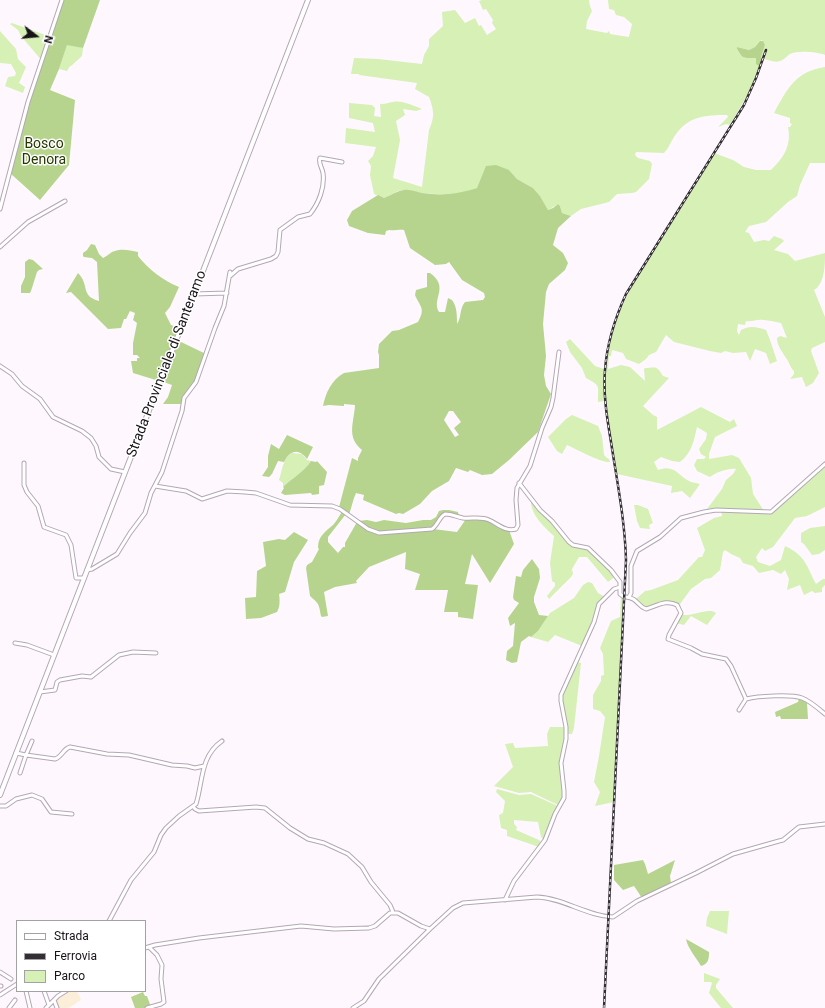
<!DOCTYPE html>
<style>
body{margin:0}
#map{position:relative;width:825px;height:1008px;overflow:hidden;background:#fef8fe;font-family:Roboto,sans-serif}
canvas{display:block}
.legend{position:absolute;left:16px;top:920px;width:130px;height:72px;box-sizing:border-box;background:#fff;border:1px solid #a3a1a3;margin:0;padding:5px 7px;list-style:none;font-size:12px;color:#181319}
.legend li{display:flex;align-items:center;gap:8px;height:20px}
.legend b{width:20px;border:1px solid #a3a1a3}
.north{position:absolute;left:16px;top:16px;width:40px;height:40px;-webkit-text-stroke:3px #fff;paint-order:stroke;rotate:106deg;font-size:11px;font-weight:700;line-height:16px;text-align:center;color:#181319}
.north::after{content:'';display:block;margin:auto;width:14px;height:18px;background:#181319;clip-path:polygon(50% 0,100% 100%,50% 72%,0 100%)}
</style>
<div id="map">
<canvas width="825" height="1008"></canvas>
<ul class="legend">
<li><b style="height:5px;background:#fff"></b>Strada</li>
<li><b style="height:5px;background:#332e34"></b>Ferrovia</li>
<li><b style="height:11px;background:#d6f0b6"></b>Parco</li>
</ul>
<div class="north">N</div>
</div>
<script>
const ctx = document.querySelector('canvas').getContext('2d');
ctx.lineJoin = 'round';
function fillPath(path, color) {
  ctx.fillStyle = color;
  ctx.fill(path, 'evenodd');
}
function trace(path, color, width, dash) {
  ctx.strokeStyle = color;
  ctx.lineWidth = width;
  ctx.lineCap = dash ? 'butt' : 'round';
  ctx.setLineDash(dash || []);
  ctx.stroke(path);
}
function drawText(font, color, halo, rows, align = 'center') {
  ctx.font = font + ' Roboto,sans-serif';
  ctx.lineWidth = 3;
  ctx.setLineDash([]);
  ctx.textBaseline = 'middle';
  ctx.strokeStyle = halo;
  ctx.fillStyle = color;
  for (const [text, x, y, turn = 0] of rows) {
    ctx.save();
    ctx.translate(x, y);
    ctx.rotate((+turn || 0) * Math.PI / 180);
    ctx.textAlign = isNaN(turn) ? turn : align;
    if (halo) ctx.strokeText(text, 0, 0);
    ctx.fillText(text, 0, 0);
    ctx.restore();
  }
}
const education = new Path2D(`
 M69 991H77L81 1000 69 1008H59L55 1000Z`);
const green = new Path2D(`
 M482 0H589L590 6 592 11 587 21 586 29 607 33 609 31 610 34 629 37 632 24 624 17 616 15 614 10 609 9 608 0H825V55C819 52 797 50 790 54 787 56 784 60 780 61 775 63 769 60 764 59L766 50H765L763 59 761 57 765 45 762 40 760 41 755 47 749 50 737 47V49C742 59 744 58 756 58V64L760 67 749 92 730 125 726 124 718 127 728 117 727 115C706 115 689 116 676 134 671 141 669 148 664 153L636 152 635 155 638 158 650 161 652 164 649 179 636 192 632 193 617 194 609 202 581 209 571 216 562 213 560 206 558 204 548 210 540 196 533 188 517 179 509 170 477 188 463 193 449 195 422 193 404 190 398 191 384 198 374 194 370 175 371 166 368 161 373 156 376 147 345 143 346 128 375 132 373 123 349 118V103L372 105 375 108 374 116 381 117 380 104C386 104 387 103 393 102 402 100 414 106 422 109L416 111 403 109 405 115 396 121 400 140 393 178 422 187 429 130C435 116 434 111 429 97L415 89 417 83 359 75V74H351L354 58 378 59 422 64 424 55 429 46V39L443 26 442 12 455 10 465 23 475 18 479 26 481 25 487 35 496 29 492 23 493 20 486 9 483 10 479 1Z
 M12 23 51 37 43 62 21 36 18 30 10 24Z
 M0 31 16 49 18 59 26 67 19 83 25 87 23 93 5 86 8 77 15 76 16 73 11 64 0 63Z
 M67 44 83 48 82 56 71 66H70L67 71 59 69Z
 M825 67V163H810L800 185 797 196 788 202 766 222 749 226 745 232 749 233 754 242 764 240 769 241 774 236 782 239 784 241 774 250 788 254 795 261 825 253C825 264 825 284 814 290L825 317V342L812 348 811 351 819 373 813 383 806 387 802 377 790 379 794 374V371C789 366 790 363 786 358 782 351 777 346 777 338L780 336 787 338 781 323C774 322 765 319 758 320 754 320 751 322 746 321L745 325 738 324 737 331 739 335 741 330C749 325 758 327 766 330L770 340 777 361 770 364 766 353 755 349 750 361 746 352 733 353 725 351 721 353 710 351 674 342 666 335 656 352 649 355 646 359 639 364 626 359 623 353 612 350 611 356H609L608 369 621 365 630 367 645 381 644 369 645 368C657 367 657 366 663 376L669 378 643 406 653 415 657 417V430L701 407 728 421 730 422 734 419 737 426 715 437 709 454V459L732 455 739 458 751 478 753 494 764 511 717 508 707 509 722 489 726 480 733 474 736 469C728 468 717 472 710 477L697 471 694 465 697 459H704L706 457 701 454 699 449 706 439 707 433 697 427C694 440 692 453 680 462L672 461 661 457 654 462 658 470C676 464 677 476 691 482 694 483 697 483 700 484L690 498 682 491 671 493 672 486 617 474C612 443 604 410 605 378 607 321 635 279 664 233 681 206 698 180 714 153L733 160 744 167 756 170H771C783 158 792 146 788 127H790L792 124 790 123V118L774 113C787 89 796 71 825 67Z
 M570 339 595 366 604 369V401L598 402C598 385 601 386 586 378L582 368 570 352 566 342Z
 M572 415 598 426 602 436 604 455 607 458 609 459 610 462C601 463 576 449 567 445L562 454 557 451 548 437 566 419Z
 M292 453 302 454 307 460 311 461C306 470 291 479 283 487V483L279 480C282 471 283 457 292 453Z
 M825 465V507L807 516 795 518 773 547 765 551 762 548 756 557 758 562 770 566 781 560 785 546C806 556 806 565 816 584L823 579H825V585L822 588V592L815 593 812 591 804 595 800 585 787 590 789 579 785 570 781 574 773 570 759 573 753 566 743 563 740 558 731 554 725 550 723 552 720 570 711 578 705 579 691 589 680 604 683 615C694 616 709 607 716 613L707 625 691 616 684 625 676 623 682 613 678 605C674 604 669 602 665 602 649 602 651 616 636 599L645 591 651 590 678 580 699 557H702L705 550 697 528 714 518 722 516 721 510 768 513Z
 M531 499 570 544 587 548 616 576 608 582 587 557H579L572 569 573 574 571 577 549 599 547 596 555 586V583L552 581 550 563 554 536C543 526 530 514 531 499Z
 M634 505H638L648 509 653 523 649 525 650 529 640 528 637 521Z
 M825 526V550L819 554 812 555 804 544 801 542V533L810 528Z
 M588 582 592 583 598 593 605 597 598 604 595 616 582 646 555 635 548 642 531 637 538 631 550 613 574 598 583 585Z
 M621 595 624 597 614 802 595 806 600 792 594 782 599 756 605 717 600 711 593 709V695L601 681V676L604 675 603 654 600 648 611 621 620 617Z
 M577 662 581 663 574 728 572 734H567L566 719 561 699Z
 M550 727H566L565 742 560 760 564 796 560 806 531 792 519 793 494 786 513 767 505 744 513 743 515 748 548 746 547 734Z
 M497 789 519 795 531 794 558 806 544 840 541 837 538 822 514 820V824L517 827 516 830 539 840 542 843 539 847 507 836V830L501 828 499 815 503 813 505 801 496 792Z
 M710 911H729L727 934 706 926 707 918Z
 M704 973 720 979 716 985V988L733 1008H721L709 993 712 983 711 982H704Z`);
const forest = new Path2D(`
 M63 0H100L83 48 67 45 59 69 50 90 75 100 69 165 40 200 11 174 27 107Z
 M760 41H763L765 45 761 57 763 59 760 67 756 64V58C742 58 743 59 737 49V47L749 50 755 47Z
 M496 165 509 170 517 179 533 188 540 196 548 210 553 208 558 204 560 206 562 213 571 216 558 228 553 245 563 253 568 263 565 270 549 284 546 292 543 324 546 356 544 375 546 386 551 394 538 432 509 460 492 474 482 475 470 470 468 472 456 468 449 481 432 491 420 504 403 514 399 513 396 514 363 500 364 495 356 493 354 498 349 515 339 507 352 458 358 461V458L362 450C346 437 354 423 355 405L344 404V406L329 405 323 406C325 394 332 379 344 373L379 368V355L378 352 379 344 392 331 399 330 418 322C426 308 420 307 415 295L416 290 427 287V273H430C450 287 431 299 439 312H445L448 298 452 300C457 306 457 316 457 324 462 317 459 309 465 302L483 300 485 297 484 293 462 280 449 262 446 264 435 265 410 248 404 230C400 229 394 231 389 230L386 231 385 235 368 233 349 226 347 220 352 211 378 195 384 198C391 195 397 191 404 190 410 189 416 192 422 193 443 196 458 194 477 188L486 166ZM449 411H453L461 422 454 428 459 435 455 437 444 420Z
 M91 244 95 245 99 254 103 258C107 256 109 254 112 252 121 248 129 250 138 252V256C148 269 164 281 179 287L170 307 165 313 171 325 179 328 159 381 133 373 131 361H137V358H140L137 355H131H133V343L137 323 133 320 135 313 130 311 126 319H124L121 328 108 329 71 292 66 293 78 273C90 285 80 296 99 301L97 262 92 258 84 257 83 256V253L87 250Z
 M29 259 33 260 43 269 39 270 37 272 31 291 30 293H21V286L25 277V262Z
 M177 340 206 354 195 383 186 394 183 404H163L168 397 172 385 161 381Z
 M287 435 313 447 307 459C299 448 290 450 284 462L278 461 272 474 269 477 262 476 268 467V456L271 444 279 449Z
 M311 461 316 462 317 461 327 472 324 485 319 486V494L312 495 311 493 285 495 281 493 284 488 283 487C291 479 306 470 311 461Z
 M443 510H449L458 512 459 516 443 513 432 528 383 533 370 530 358 521 367 520 376 522 384 520 406 523 423 520H431L436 517 439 511Z
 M342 512 346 514 328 537V542L338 553 343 547H345V543L357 522 378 534 433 529 457 532 466 519H485L509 530 514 544 490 583 472 554 465 584 478 585 473 619 458 617V612H444L448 590H415L420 574 405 569 406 552 369 567 356 581 357 583 335 587 324 592 328 616 322 617 321 616C319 604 319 604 310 596L306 568 307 565 312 562 319 549 318 548C318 536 325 532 333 525 336 522 339 516 342 512Z
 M294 532 308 540 294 562 285 592 279 594C280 600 280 607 277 612L261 618 246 619 245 598 256 597 257 571 266 566 263 542 279 539 285 540Z
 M532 559 539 569 540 578 534 597V602L539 615 548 616 538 631 531 637 529 636 521 642 517 662 512 663 506 660 507 651 513 646 515 623 510 626 508 618 519 603 514 600 513 597 516 576 521 577 523 570Z
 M799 698 807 703 808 719H781L780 716 776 717 775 712 798 702Z
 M643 860 645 864 648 874 675 860 670 876 671 883 642 898 634 886 623 890 614 880V865Z
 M686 939 709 952C709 960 708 964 701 966 696 957 688 949 686 939Z
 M143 992 145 996H147L151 1007 153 1008H135L131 997Z`);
const minor = new Path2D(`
 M0 209 28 102 62 0
 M0 247 28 222 65 201
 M230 276 238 269 271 259 276 256 278 252 280 230 298 217 310 214C319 203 325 187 323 173 322 167 318 163 320 158L342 162
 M194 294 227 293
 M0 366 12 374 22 386 40 399 53 417 82 431 91 438 96 446 99 457 111 469 125 472
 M24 463V485L27 492 38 506 44 527 66 535 71 545 76 578H84
 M519 483 540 510 552 521 569 542 573 545 588 548 611 570 620 582V594L624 597
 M155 486 186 491 202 499 227 491 245 492 256 493 290 505 332 506 340 509 368 529 379 533 432 529C438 525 439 517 445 514 452 514 457 517 463 518 472 519 481 516 489 520 498 524 505 532 516 529L518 525 516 500 517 488 530 466 542 428 551 407 553 398 559 352
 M87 570 92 569 117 554 130 533 145 513 151 493 162 472 182 411 184 398 196 382 215 328 224 306 230 272
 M626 597C638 598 637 606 646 609 657 606 666 599 677 605L681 613 669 635 668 639 691 648 702 654 726 659 731 666 746 699C758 696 791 694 802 698 810 701 819 709 825 714
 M629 597 631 593V566L637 551 660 537 681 518 704 512 716 510 771 512 825 464
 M15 643 27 645 54 655
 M40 692 55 690 57 682 60 680 82 676 91 677 119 655 133 652 156 653
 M739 710 746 699
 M16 753 26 755 55 759C62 757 63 749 70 747L107 754 129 755 172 765 187 766 195 768 204 766
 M20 773 26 755 32 741
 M0 806H6L16 799 32 795 42 799 51 812 72 814
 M193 806 195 809 199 811 256 807 265 808 290 828 308 839 324 843 348 854 362 867 371 882 390 905 393 912
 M505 900 514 881 545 840 555 814 564 798V791L561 763 566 739V727L561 701V695L594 622 599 604 614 589 620 587
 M109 921 131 880 154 852 161 835 166 828 179 816 196 804C203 782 200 756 222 741
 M145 948 155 945 199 938 301 926 334 929 369 928 375 926 390 913H398L421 926 430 929 453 908 463 903 537 897C563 898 587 916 613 917L637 901 696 873 733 854 779 841 783 840 799 827 825 824
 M0 972 11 979
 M0 986H1
 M26 991 30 1008
 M44 991 49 1005
 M0 995 17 984
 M54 1000 57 1008
 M9 1008 15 1000
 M46 1008 58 996 66 991
 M147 1008 161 1004 164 1002 161 979 162 965 157 955 149 947
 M353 1008 364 1001 379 979 430 929`);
const major = new Path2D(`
 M0 795 308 0`);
const rail = new Path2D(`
 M604 1008 626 560C625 521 617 481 611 442 607 418 603 394 605 370 607 343 615 318 626 294L744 105 756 78 766 50`);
const parkNames = [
 ["Bosco",44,144],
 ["Denora",44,160]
];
const streetNames = [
 ["Strada Provinciale di Santeramo",167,364,-69]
];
fillPath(education, '#fbefda');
fillPath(green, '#d6f0b6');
fillPath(forest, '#b6d48d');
trace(minor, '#b4a7b5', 5);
trace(major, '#b4a7b5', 6);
trace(minor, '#fff', 3);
trace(major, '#fff', 4);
trace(rail, '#332e34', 2.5);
trace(rail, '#fff', 1, [3]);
drawText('14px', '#253702', '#fff', parkNames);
drawText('14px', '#181319', '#fff', streetNames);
</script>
